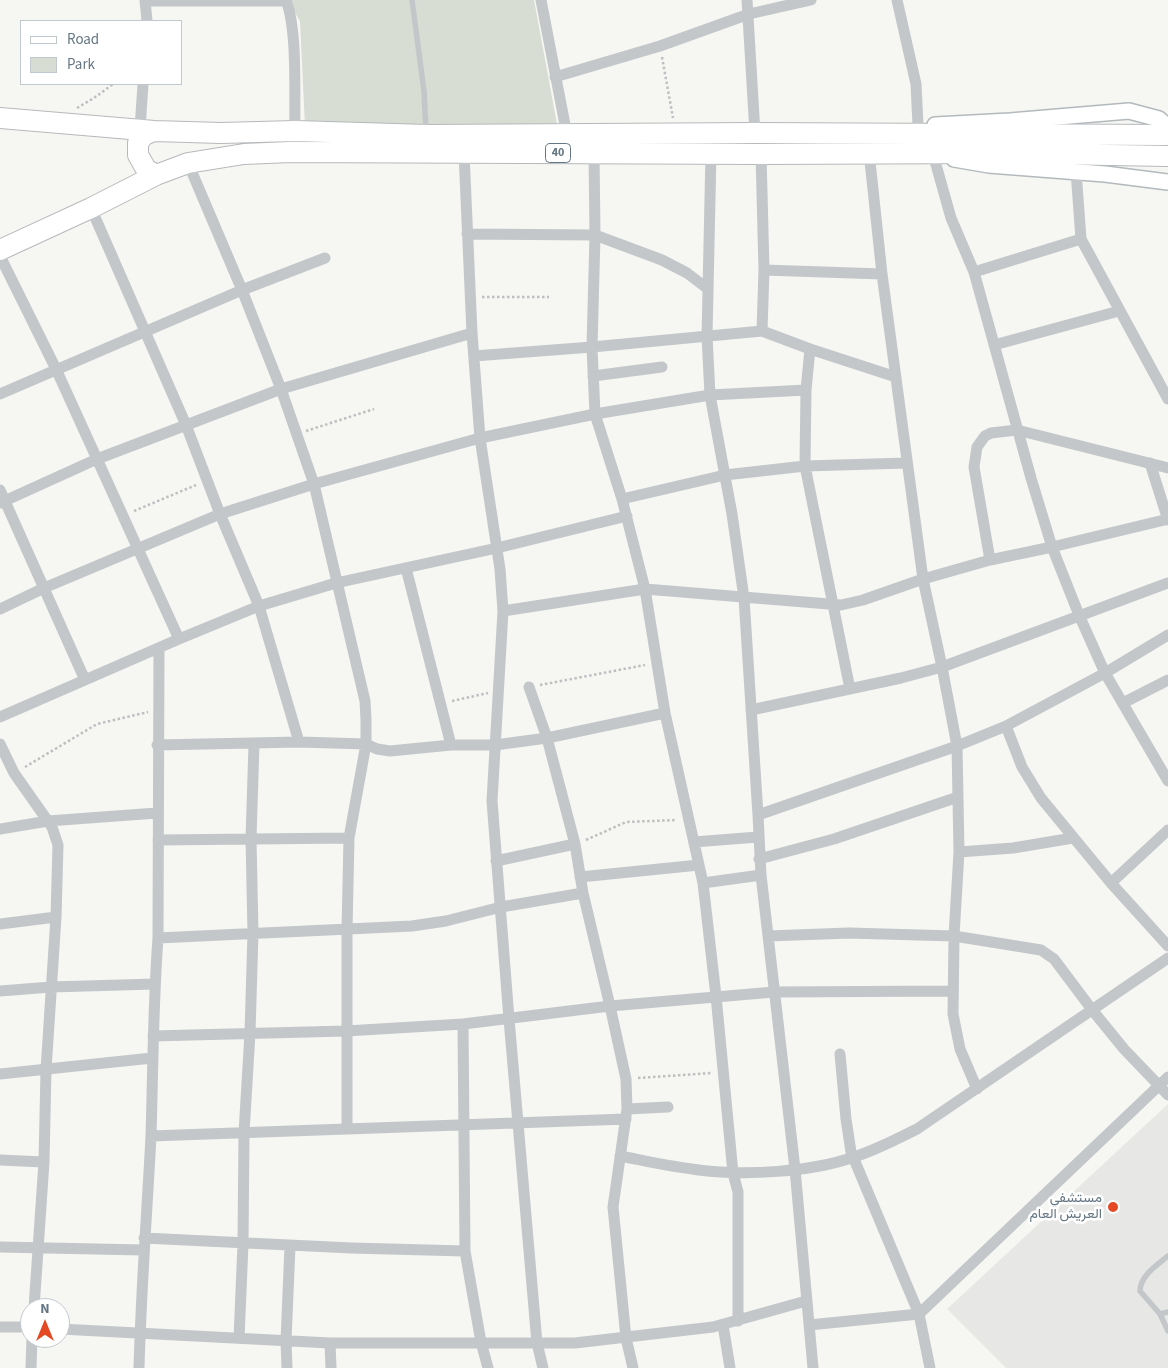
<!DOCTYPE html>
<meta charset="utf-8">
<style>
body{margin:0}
#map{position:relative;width:1168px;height:1368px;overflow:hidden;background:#f6f6f2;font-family:"Source Sans 3",sans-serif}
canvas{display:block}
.legend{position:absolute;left:20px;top:20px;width:162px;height:65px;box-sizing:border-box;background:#fff;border:1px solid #c1c9ce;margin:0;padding:6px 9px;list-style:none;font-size:15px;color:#657784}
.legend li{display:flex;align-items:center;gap:10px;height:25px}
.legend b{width:25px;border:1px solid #c1c9ce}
.north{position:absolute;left:20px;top:1298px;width:50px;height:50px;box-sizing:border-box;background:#fff;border:1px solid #c1c9ce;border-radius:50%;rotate:0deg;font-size:14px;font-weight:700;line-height:20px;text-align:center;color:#657784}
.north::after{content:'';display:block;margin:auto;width:18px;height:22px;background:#e44924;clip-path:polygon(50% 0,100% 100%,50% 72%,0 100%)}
</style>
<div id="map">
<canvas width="1168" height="1368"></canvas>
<ul class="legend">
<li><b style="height:6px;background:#fff"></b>Road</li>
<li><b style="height:14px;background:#d7ddd3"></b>Park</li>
</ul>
<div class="north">N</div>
</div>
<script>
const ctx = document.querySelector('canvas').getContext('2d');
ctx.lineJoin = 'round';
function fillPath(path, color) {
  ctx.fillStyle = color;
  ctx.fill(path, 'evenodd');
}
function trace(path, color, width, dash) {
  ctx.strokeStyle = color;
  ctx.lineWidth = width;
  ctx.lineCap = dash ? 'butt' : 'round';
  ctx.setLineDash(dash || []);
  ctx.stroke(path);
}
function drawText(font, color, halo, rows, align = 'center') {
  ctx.font = font + ' "Source Sans 3",Vazirmatn,sans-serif';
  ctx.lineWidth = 5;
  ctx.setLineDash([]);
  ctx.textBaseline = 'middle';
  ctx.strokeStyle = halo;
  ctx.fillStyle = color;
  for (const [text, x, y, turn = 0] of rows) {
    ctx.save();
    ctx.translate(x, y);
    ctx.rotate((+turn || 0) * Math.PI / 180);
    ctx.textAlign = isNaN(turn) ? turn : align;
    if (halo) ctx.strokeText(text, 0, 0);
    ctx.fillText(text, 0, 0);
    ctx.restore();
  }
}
const built = new Path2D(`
 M1168 1104V1368H1006L947 1309Z`);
const green = new Path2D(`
 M287 0H534L557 124 305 126 300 21Z`);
const path = new Path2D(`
 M662 57 673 118
 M77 108 94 98 113 84
 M482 297H549
 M306 431 374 409
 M134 511 196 485
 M540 685 645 665
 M452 701 488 693
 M25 767 97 724 148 712
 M586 840 626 822 677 820
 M638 1078 712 1073`);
const lane = new Path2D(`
 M412 0 424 91 426 131
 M1168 1256C1157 1265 1140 1276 1140 1291L1160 1314 1168 1331
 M1160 1314 1168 1312`);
const street = new Path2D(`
 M145 0 147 21
 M286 0C298 32 294 96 295 131
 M541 0 567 135
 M747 0 755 133
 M897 0 916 84 918 125
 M145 1H286
 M555 77 660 46 749 14 811 0
 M140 129 143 84
 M869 152 882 274 923 579 942 667 957 746 959 852 954 936 953 1014 960 1049 977 1089
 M464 153 472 333 480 438 500 569 503 611 492 801 509 1019 537 1343 543 1368
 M594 153 595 235 592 347 595 414 622 499 645 589 665 713 703 883 716 996 733 1173 738 1192V1321
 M711 153 707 336 710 395 732 514 744 598 758 815
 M761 154 764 270 762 331
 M933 154 951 218 974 272 1031 478 1052 547 1079 615 1105 673 1168 781
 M188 163 242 290 281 389 314 484 365 701 366 720V744L349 838 347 930V1129
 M1076 171 1081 239 1168 399
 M91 208 186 425 220 514 259 606 299 742
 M467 234 595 235 662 260 687 273 708 289
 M0 256 56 369 179 639
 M764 270 882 274
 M974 272 1081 239
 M994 345 1119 311
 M810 349 806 390 805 466 850 689
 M474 356 592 347 762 331 810 349 896 377
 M593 376 662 367
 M0 394 242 290 325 258
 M1150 463 1168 520
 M0 490 85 680
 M622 499 725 475 805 466 907 463
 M0 503 97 459 281 389 472 333
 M990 560 974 467 977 447 985 436 991 433 1017 430 1168 468
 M406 568 451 745
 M0 609 44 588 220 514 314 484 480 438 595 414 710 395 806 390
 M503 611 645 589 841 605 863 600 923 579 990 560 1052 547 1168 519
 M529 687 547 738 575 844 583 893 610 1006 626 1079 627 1109 613 1207 626 1338 633 1368
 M1123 703 1168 680
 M751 710 901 678 942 667 1168 583
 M0 717 179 639 259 606 336 583 497 548 627 516
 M1006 726 1022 767 1041 798 1111 883 1168 946
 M0 744 14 773 52 827 58 845 56 917 46 1070 44 1162 34 1308
 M157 745 299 742 366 744 377 749 390 751 451 745H495L547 738 665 713
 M0 829 48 821 157 813
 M158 840 349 838
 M694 842 758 837
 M959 852 1013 848 1073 838
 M759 859 834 839 958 797
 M496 861 575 844
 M580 877 699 865
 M703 883 761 875
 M1111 883 1168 830
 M0 924 56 917
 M768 936 849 933 954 936 1041 950 1054 959 1093 1011 1124 1049 1168 1095
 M158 938 412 926 446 921 501 907 583 893
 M0 991 51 987 155 984
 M463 1024 465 1251 481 1342 488 1368
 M153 1036 346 1031 463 1024 610 1006 774 992 953 991
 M840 1054 846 1119 851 1152 919 1314 930 1368
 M0 1074 152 1058
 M627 1109 668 1107
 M151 1136 626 1119
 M620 1156C646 1161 672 1167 699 1170 745 1176 811 1172 854 1157 876 1150 897 1139 917 1129L1168 958
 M0 1160 44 1162
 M144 1238 351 1248 465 1251
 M0 1247 144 1250
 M723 1325 730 1368
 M809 1325 919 1314 1168 1077
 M0 1327H30
 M60 1329 330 1343H575L713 1327 806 1301
 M239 1338 243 1244 244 1133 250 1033 253 933 251 839 254 744
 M330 1343 331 1368
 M31 1368 32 1338
 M139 1368C141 1290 147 1213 151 1136 153 1070 153 1004 158 938L159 648
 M287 1368 286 1341 290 1246
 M813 1368 795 1169 761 875 758 815 957 746 1006 726 1105 673 1168 635`);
const secondary = new Path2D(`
 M935 125 1010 121 1129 111 1159 119 1168 127
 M954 159 989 165 1105 174 1168 182`);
const highway = new Path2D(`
 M0 118 154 131 221 133 295 131 427 135 755 133 1168 135
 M154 131 144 135 138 143V155L146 169 156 175
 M0 250 91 208 156 175 188 163 244 154 290 152 761 154 994 153 1168 156`);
const markers = [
 [1113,1207,6,"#e44924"]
];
const shields = [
 [558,153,25]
];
const shieldNames = [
 ["40",558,153]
];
const poiNames = [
 ["مستشفي",1102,1199],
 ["العريش العام",1102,1215]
];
fillPath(built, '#e7e7e6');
fillPath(green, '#d7ddd3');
trace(secondary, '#b3b9bd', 18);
trace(highway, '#b6b9bc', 22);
trace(path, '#bdbfc1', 2.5, [2.5, 2.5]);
trace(lane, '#c3c7ca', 5.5);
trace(street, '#c3c7ca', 11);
trace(secondary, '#fff', 15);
trace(highway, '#fff', 20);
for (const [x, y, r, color] of markers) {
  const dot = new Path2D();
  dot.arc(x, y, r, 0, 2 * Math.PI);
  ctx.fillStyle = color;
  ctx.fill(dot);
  trace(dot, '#fff', 2);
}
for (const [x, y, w] of shields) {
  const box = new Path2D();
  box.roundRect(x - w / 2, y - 9.5, w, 19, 4);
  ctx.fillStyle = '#fff';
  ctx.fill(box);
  trace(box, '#657784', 1);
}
drawText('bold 12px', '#657784', null, shieldNames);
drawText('14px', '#657784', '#fff', poiNames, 'right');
</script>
